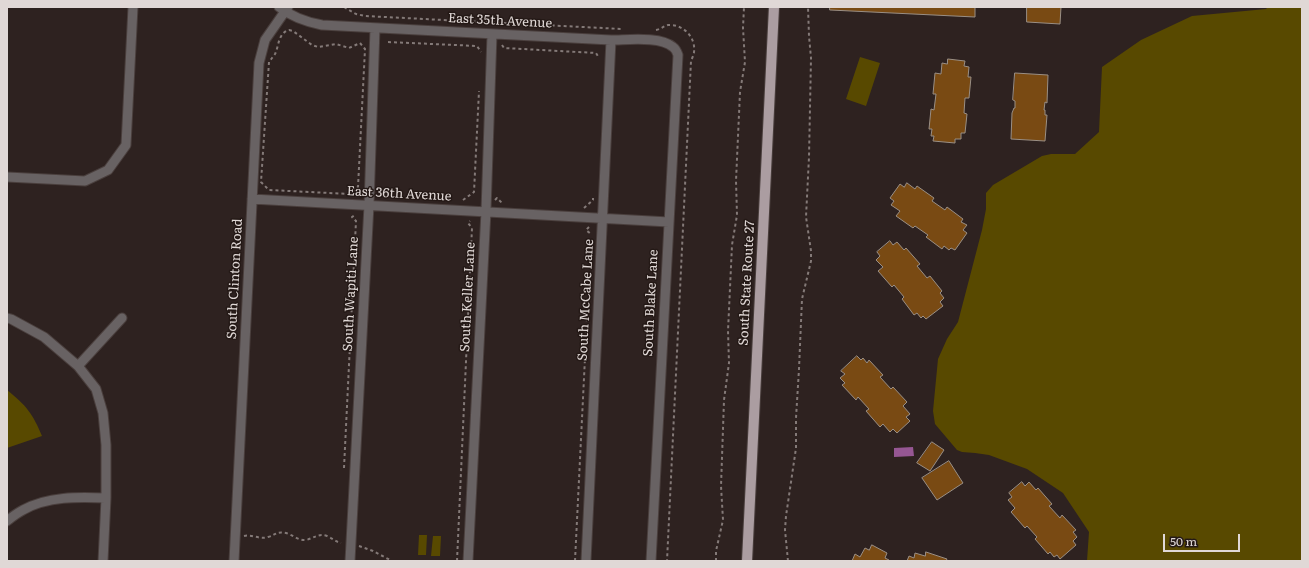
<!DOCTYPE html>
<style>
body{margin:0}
#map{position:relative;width:1309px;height:568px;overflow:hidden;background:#2e2220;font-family:Literata,serif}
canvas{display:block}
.frame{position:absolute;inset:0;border:8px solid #e0d8d6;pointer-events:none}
.scale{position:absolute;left:1163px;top:534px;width:77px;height:18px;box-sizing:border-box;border:2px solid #e0d8d6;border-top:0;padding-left:5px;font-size:12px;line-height:14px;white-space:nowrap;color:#e0d8d6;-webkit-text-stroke:3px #241916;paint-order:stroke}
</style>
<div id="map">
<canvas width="1309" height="568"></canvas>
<div class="frame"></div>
<div class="scale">50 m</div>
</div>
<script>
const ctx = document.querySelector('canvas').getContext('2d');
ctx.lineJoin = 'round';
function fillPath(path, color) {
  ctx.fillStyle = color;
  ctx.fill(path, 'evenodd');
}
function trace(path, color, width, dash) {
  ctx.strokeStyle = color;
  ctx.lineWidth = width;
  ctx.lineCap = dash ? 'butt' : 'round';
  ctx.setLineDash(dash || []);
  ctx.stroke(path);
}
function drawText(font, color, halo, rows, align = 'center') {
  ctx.font = font + ' Literata,serif';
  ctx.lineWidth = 3;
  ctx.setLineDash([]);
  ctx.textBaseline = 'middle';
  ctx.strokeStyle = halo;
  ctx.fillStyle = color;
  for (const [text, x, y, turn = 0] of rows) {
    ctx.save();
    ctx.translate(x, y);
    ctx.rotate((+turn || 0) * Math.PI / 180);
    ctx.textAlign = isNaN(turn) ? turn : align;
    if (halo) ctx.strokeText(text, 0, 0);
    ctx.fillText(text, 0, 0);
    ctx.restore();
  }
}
const green = new Path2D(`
 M1268 7H1302V561H1087L1089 532 1063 493 1027 469 989 455 975 453 962 452 957 450 935 424 933 411 938 359 947 339 958 322 982 230 986 209V193L993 185 1042 156 1051 154H1075L1099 132 1102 67 1141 40 1192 16 1266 9Z
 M860 57 880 63 866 106 846 99Z
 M7 390C26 405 33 414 42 436L7 448Z
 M419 535H427L426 555H418Z
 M433 536H441L440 556H431Z`);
const water = new Path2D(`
 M913 447 914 456 894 457V448Z`);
const building = new Path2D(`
 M830 7H975V17L830 10Z
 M1027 7H1061L1060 24 1027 22Z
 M948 59 965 61 964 66 969 67 968 77H971L969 98H965L964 113 967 114 965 133H961V139H955V143L933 141 934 136H931L932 129H929L931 109 934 110 936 94H933L935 73 941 74 942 63 947 64Z
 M1015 73 1048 75 1047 103 1045 102 1044 110H1045V115H1047L1045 141 1011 139 1012 113 1014 108H1015V101L1013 100Z
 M907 183 915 189 917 186 934 198 932 201 945 210 947 207 963 219 961 222 967 225 963 230 967 233 955 250 951 248 949 250 944 246 942 249 926 237 928 235 915 226 913 228 896 216 900 211 891 205 894 201 890 198 900 184 904 187Z
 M890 241 893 245 897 242 904 250 906 248 920 264 917 266 927 278 930 276 942 291 940 293 944 298 940 302 943 306 926 319 923 316 921 318 917 313 914 315 902 299 904 297 894 285 892 287 878 271 883 267 876 260 880 256 877 252Z
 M857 356 861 360 863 358 867 363 869 360 883 375 880 377 891 389 893 387 907 402 903 406 910 414 906 417 910 421 897 433 893 429 890 432 883 424 880 427 866 411 869 409 858 397 856 400 842 385 845 383 840 378 845 374 841 371Z
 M932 442 944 450 930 471 917 463Z
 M949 461 963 483 937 500 922 478Z
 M1022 482 1025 486 1029 482 1036 490 1038 488 1052 504 1049 506 1060 518 1062 515 1076 530 1073 532 1077 537 1073 541 1076 545 1060 559 1057 555 1054 557 1050 552 1048 554 1035 539 1037 537 1027 526 1025 528 1011 512 1015 508 1008 500 1012 497 1009 493Z
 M872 545 887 553 885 558 889 560V561H852L855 554 860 557 865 548 869 550Z
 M926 552 947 559 946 561H907L909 556 914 558 915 553 925 556Z`);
const path = new Path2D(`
 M344 7 356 14 365 16 622 29
 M289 30 293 31 312 45 318 47 336 44 349 48 360 43 365 49 358 187 349 194 269 190 261 182 269 62C271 59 273 57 275 54 279 46 278 33 289 30Z
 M656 30C661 29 664 26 668 25 683 24 696 37 694 52 694 55 692 58 691 61L667 561
 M388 42 477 46 481 52
 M502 45 504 48 596 53 599 58
 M380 192 385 196
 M463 200 474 192 479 91
 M495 200 497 198 502 203
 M584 208 593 200V198
 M589 227 586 230 591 234
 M344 468 356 221 352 217 355 215
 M244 536C252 534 260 540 268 537 276 535 276 531 286 533 293 535 299 541 306 540 314 538 319 533 327 536 332 538 336 542 341 543
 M359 546 373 551 392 561
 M457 561 472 228 468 223 470 221
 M575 561 587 317
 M716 561V551L723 520 721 486 724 400 729 363 728 331 732 245 737 215 736 181 740 92 745 62 743 28 744 7
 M788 561 785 530 786 516 796 448V418L799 369 802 299 811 261V251L806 217 809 157 811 58 809 36 808 7`);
const street = new Path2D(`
 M279 7C292 17 306 22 322 25L611 40C628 40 660 36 673 47 676 49 677 52 678 55L651 561
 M7 177 85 181 108 170 126 145 133 7
 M252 199 669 222
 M7 318 11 319 44 337 78 366 96 389 103 413 106 445V498L103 561
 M78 366 122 318
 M7 521C12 517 17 513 23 510 48 496 78 497 106 498
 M234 561 259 63 265 40 288 7
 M350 561 369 205 375 28
 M468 561 486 211 492 34
 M586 561 611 40`);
const primary = new Path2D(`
 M747 561 774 7`);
const streetNames = [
 ["East 35th Avenue",500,21,3],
 ["East 36th Avenue",399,194,3],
 ["South Clinton Road",235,279,-87],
 ["South State Route 27",747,283,-87],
 ["South Wapiti Lane",351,294,-87],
 ["South Keller Lane",468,297,-87],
 ["South McCabe Lane",586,300,-87],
 ["South Blake Lane",651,303,-87]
];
fillPath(green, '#584900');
fillPath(water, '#965793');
fillPath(building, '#794a13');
trace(building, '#9a8f85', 1);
trace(street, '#4a3f3d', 11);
trace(primary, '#4a3f3d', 12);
trace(path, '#847a78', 2, [3, 3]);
trace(street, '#686263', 9);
trace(primary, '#ab9da1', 10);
drawText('13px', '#e0d8d6', '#241916', streetNames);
</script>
